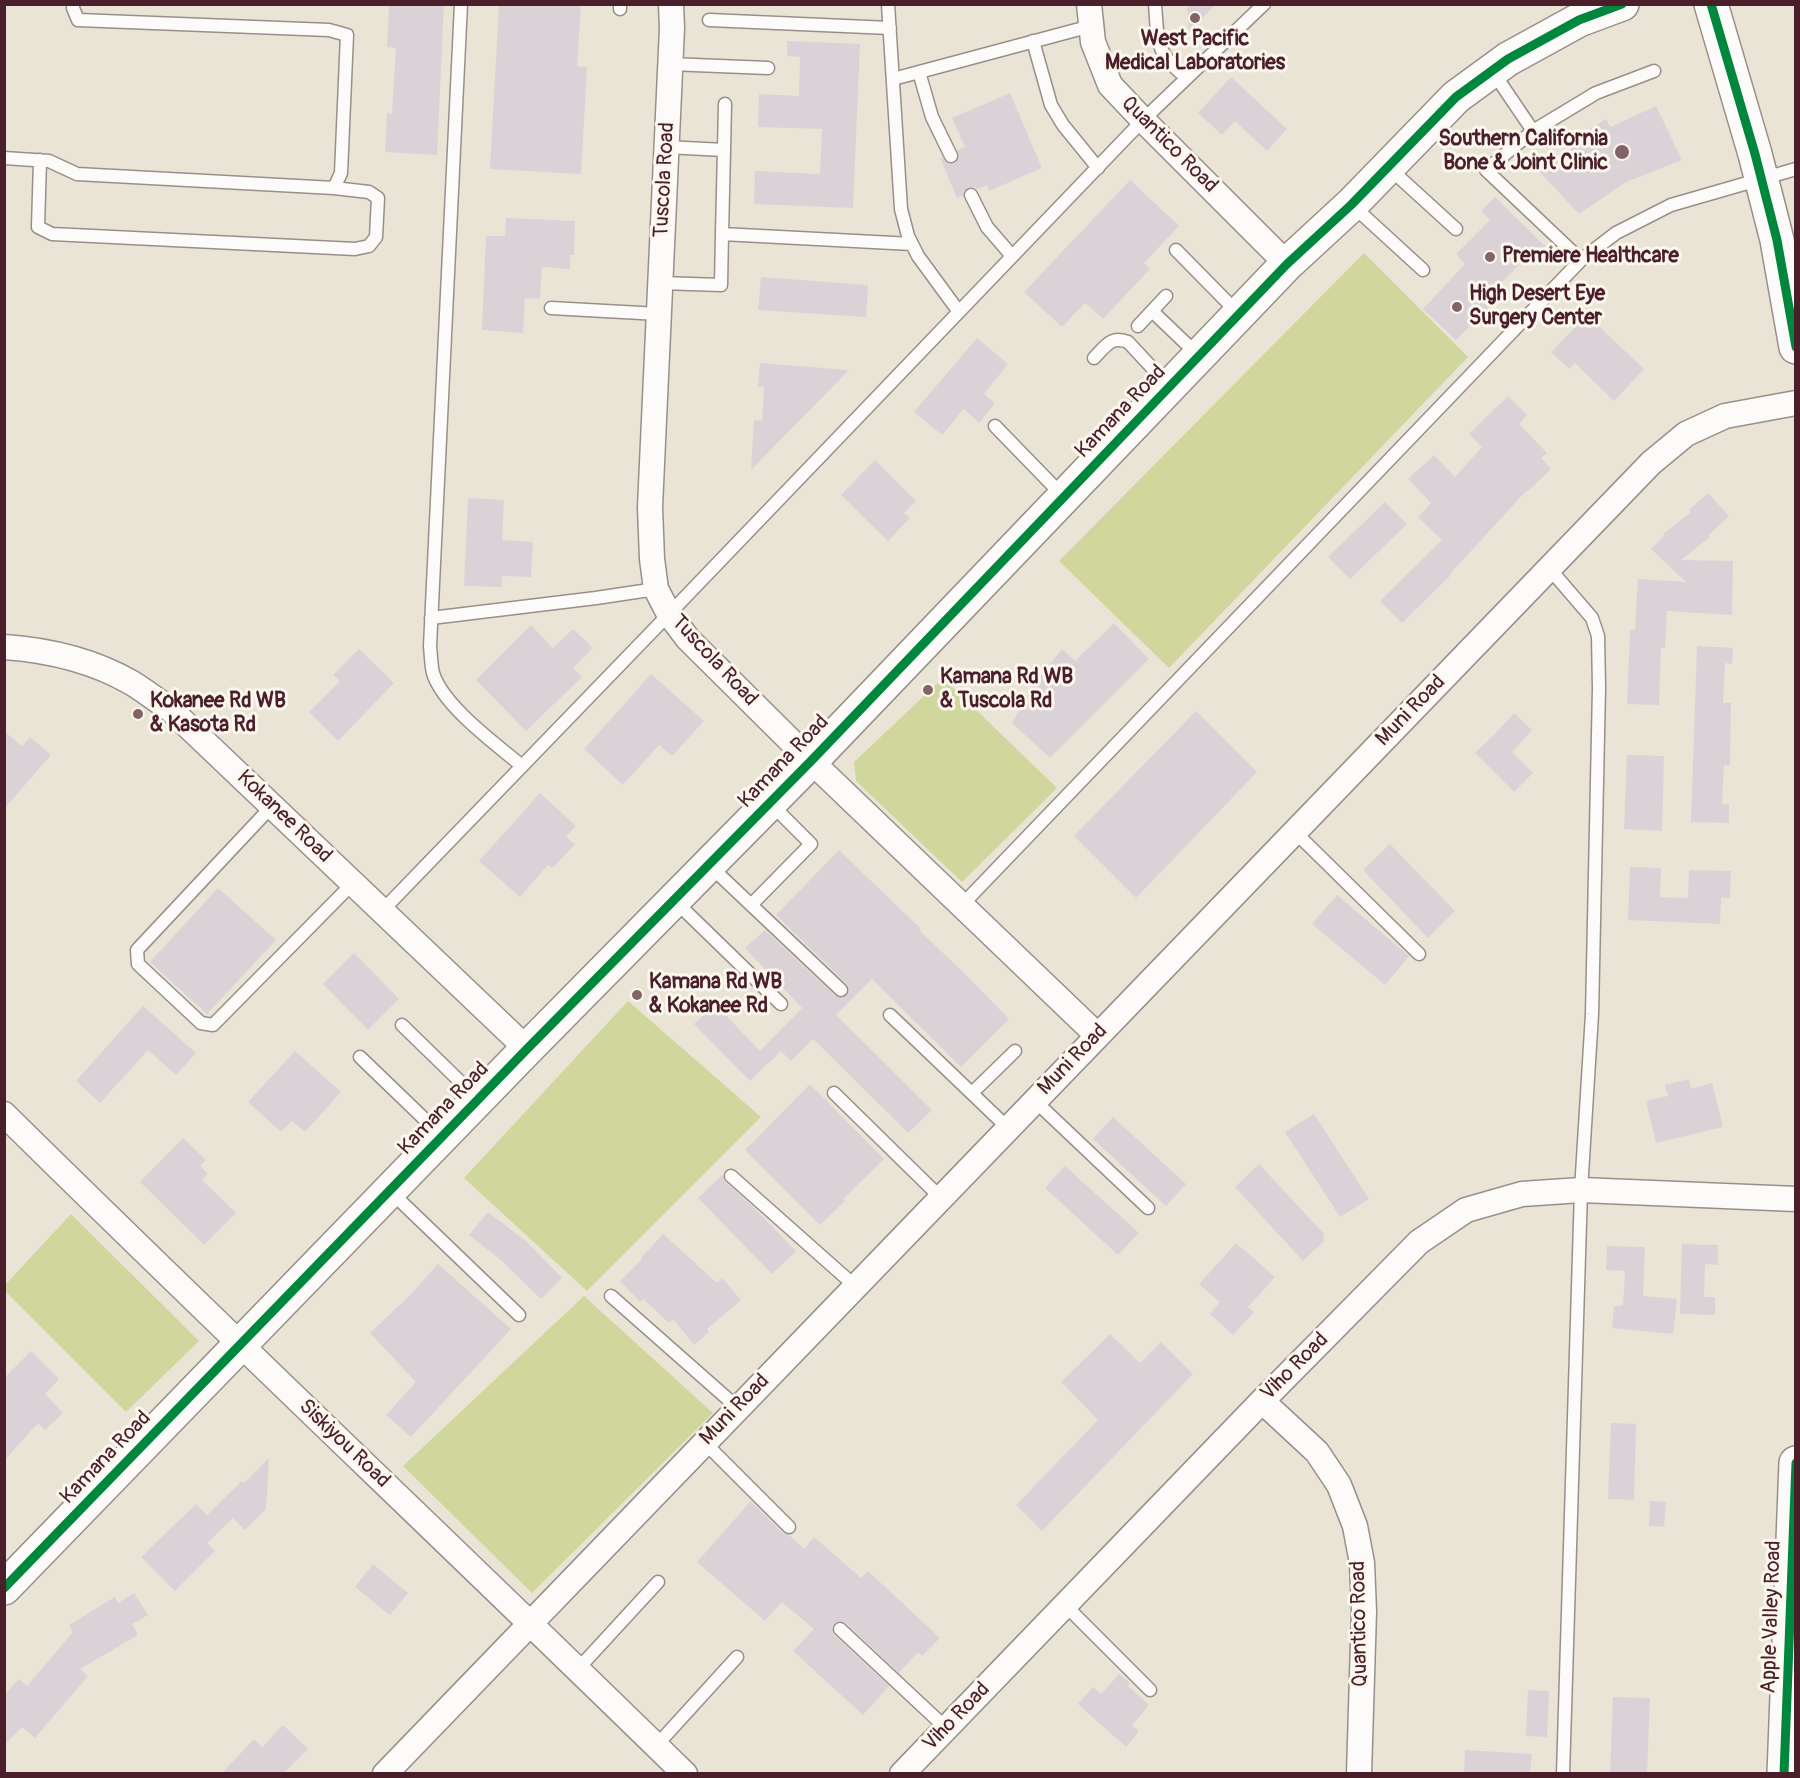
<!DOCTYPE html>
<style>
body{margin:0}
#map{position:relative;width:1800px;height:1778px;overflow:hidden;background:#eae4d6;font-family:Pangolin,sans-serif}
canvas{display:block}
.frame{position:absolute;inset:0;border:6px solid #4a1f2b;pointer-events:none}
</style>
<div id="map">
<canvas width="1800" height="1778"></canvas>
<div class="frame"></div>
</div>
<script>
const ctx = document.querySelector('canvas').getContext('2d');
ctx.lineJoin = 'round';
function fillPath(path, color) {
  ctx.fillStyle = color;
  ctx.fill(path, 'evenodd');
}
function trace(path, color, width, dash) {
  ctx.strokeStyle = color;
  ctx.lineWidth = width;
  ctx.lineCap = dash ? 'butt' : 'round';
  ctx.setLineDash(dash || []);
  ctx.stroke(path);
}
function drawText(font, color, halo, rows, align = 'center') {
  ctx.font = font + ' Pangolin,sans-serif';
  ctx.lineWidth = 6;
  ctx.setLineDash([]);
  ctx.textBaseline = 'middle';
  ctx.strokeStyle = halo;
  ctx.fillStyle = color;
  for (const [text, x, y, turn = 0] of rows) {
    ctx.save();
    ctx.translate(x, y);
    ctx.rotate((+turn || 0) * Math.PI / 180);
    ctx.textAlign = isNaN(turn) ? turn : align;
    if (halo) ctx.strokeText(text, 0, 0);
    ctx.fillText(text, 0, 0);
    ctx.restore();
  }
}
const green = new Path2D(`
 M1364 253 1468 357 1169 668 1059 561Z
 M943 678 1057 788 962 882 856 781 854 762Z
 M628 1001 761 1117 587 1291 464 1178Z
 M71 1214 199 1341 126 1412 5 1291V1285Z
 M584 1296 713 1413 532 1593 403 1466Z`);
const building = new Path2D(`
 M389 4H444L437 155 385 152 387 113 392 114 396 48 387 47Z
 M499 4H581L577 66 587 67 581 174 490 169Z
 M1187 4H1216L1189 32Z
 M787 41 860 44 853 208 754 204 755 171 820 174 822 129 758 127 759 94 799 96 800 57 787 56Z
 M1231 77 1287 129 1267 151 1235 121 1222 135 1198 113Z
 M1010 93 1042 168 989 191 987 185 977 189 972 187H968L964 191 963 195 957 198 940 158 942 157 947 163 954 164 959 157 957 150 965 147 952 118Z
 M1656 106 1682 160 1626 182 1579 214 1537 169 1579 144 1576 137 1606 119 1610 127Z
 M1130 180 1179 226 1144 263 1150 269 1103 319 1085 303 1062 327 1024 292Z
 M1495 197 1545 246 1531 261 1527 257 1486 298 1492 304 1456 340 1423 309 1465 264 1456 254 1490 220 1481 211Z
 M506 218 575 221 574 255H570V269L542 267 540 299 525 298 523 333 482 330 486 236H505Z
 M761 277 868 285 866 317 758 310Z
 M1587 315 1644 369 1614 401 1575 363 1569 369 1551 352Z
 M977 338 1008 364 984 394 995 403 979 423 964 409 942 435 914 412Z
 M760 363 849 370 751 470 754 420 762 421 764 387H758Z
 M1508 396 1527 415 1519 424 1547 453 1541 458 1551 469 1527 492 1526 491 1450 574 1451 575 1402 623 1380 601 1442 540 1418 517 1431 503 1408 479 1434 455 1455 477 1482 447 1469 434Z
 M875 460 916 501 904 513 910 518 888 541 841 495Z
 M1708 493 1729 516 1709 535 1710 537 1681 560 1733 561 1732 615 1667 611 1665 648H1661L1659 705 1627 704 1630 630H1635L1638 579 1686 582 1651 549 1664 536 1663 534 1691 512 1689 510Z
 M468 498 504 500 502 540 533 542 531 577 502 576V587L464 586Z
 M1385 502 1407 524 1350 579 1328 557Z
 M1114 623 1149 659 1050 758 1012 723 1034 684 1062 649 1075 661Z
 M531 625 553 648 573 629 593 648 573 668 582 677 526 731 476 680Z
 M1697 646 1733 648 1732 664 1725 663 1723 703H1731L1730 765H1724L1722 804H1729V823L1691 822Z
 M359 649 394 683 338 741 309 712 340 681 333 675Z
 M651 674 704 721 672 756 659 745 623 785 584 749Z
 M1196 711 1257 772 1136 898 1074 836Z
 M1514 713 1532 730 1512 752 1533 773 1514 792 1475 753 1495 734Z
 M4 731 22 746 30 737 51 755 4 809Z
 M1627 755 1664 756 1662 831 1624 829Z
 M540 793 576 826 566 837 575 844 553 868 548 865 520 897 479 861Z
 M1390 844 1455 911 1428 938 1363 870Z
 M839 850 921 929 919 930 965 974 1009 1019 961 1067 872 979 836 1015 932 1110 908 1133 813 1039 791 1061 781 1051 750 1081 694 1024 715 1004 760 1051 802 1008 745 948 765 930 835 996 843 998 847 995 849 988 847 984 776 915Z
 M1630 867 1661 868 1660 897 1688 898 1689 870 1731 871 1730 898H1721L1720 924 1628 920Z
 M218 888 276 940 207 1014 150 962Z
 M1337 895 1409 956 1385 985 1312 924Z
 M354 953 399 999 368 1030 323 984Z
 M143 1006 196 1053 176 1075 148 1050 100 1103 76 1081Z
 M295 1051 341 1092 305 1132 292 1121 281 1132 248 1102Z
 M1689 1079 1691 1089 1712 1083 1723 1127 1656 1143 1646 1101 1668 1096 1665 1085Z
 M810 1084 884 1159 843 1199 845 1201 820 1225 745 1150Z
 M1314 1114 1369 1199 1340 1217 1285 1132Z
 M1113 1117 1186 1184 1166 1206 1093 1139Z
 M183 1138 206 1160 200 1166 208 1174 202 1180 236 1213 204 1245 140 1182Z
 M1259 1164 1324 1234V1241L1303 1261 1235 1187Z
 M1065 1166 1139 1233 1118 1255 1045 1188Z
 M722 1175 726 1182 754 1208 796 1251 772 1274 698 1198Z
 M488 1212 527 1242 562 1278 541 1299 502 1261 469 1235Z
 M663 1234 717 1283 722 1278 741 1300 707 1329 709 1332 694 1345 673 1319 669 1323 643 1299 640 1302 620 1281 642 1259 641 1258Z
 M1236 1243 1275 1277 1248 1307 1254 1312 1233 1335 1210 1314 1220 1302 1199 1284Z
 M1682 1244 1718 1245V1265L1705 1264 1704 1297H1715V1315L1680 1314Z
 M1607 1246 1645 1247 1643 1296 1677 1299 1673 1334 1612 1328 1614 1306H1623L1625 1271 1606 1270Z
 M438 1264 511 1329 411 1437 386 1415 416 1382 370 1333 408 1297Z
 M1110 1334 1140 1363 1161 1342 1193 1374 1042 1531 1016 1505 1098 1420 1061 1382Z
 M31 1351 59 1379 45 1394 63 1413 45 1430 38 1423 4 1461V1378Z
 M1611 1423 1636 1424 1634 1500 1608 1499Z
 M269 1458 266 1509 245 1530 233 1518 207 1543 215 1551 175 1591 141 1557 196 1504 207 1515 241 1482H245Z
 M751 1501 783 1533 789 1535 804 1549 814 1537 861 1578 868 1571 940 1638 922 1656 918 1652 899 1673 846 1623 841 1621 834 1623 832 1628 834 1635 889 1686 863 1715 793 1651 814 1629 782 1602 765 1621 697 1562Z
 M1650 1501 1666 1502 1664 1527 1649 1526Z
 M373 1564 408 1593 390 1615 355 1587Z
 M134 1593 148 1615 132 1624 138 1635 80 1669 88 1676 35 1738 22 1727 4 1745V1695L19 1679 27 1686 73 1632 69 1625 115 1597 118 1603Z
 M1119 1674 1130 1683 1128 1686 1149 1705 1132 1725 1139 1731 1126 1747 1078 1704 1093 1687 1101 1694Z
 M1528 1690 1549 1691 1547 1737 1526 1736Z
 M1613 1697 1650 1698 1647 1773H1610Z
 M283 1725 308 1749 284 1773H222L254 1739 262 1747Z
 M1465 1750 1532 1754 1530 1773H1464Z`);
const lane = new Path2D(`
 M461 4 430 646C431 655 431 665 433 673 443 706 496 744 522 766
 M888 4 901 209 908 236 918 256 959 312
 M1155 4C1158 42 1155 53 1187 78
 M620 9V4
 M709 20 890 28
 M1033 41 1051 105 1063 125 1098 168
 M670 64 768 68
 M919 72 932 117 951 156
 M1493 72 1533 131 1596 93 1654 71
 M893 79 1091 26
 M1533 131 1486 170 1581 260
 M666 147 724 150 722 234 912 244
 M724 150 725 104
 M4 158 49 161 77 174 334 188 341 173 347 35 329 30 78 20 73 8V4
 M40 160 38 227 52 234 355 249 369 246 376 237 378 198 369 192 334 188
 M1388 167 1456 229
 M971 195 987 227 1012 256
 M1352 205 1423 270
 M1176 250 1238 313
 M660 283 721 285 722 234
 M1166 296 1152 311 1198 355
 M551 308 659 314
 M1138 326 1152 311
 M1094 358C1105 347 1111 335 1128 342L1169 386
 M995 426 1063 496
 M1549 568 1592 618 1598 636 1599 688 1592 1014 1581 1190 1563 1774
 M431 618 596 598 656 589
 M272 806 137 950 138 964 201 1023 213 1025 353 883
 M1294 831 1419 954
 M710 866 841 990
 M674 900 781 1004
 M751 905 811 844 770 803
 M962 905 1581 260 1616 233 1671 205 1796 169
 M382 911 669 614 1143 120 1264 4
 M890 1015 1008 1128
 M402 1025 478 1099
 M360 1057 442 1136
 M834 1093 940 1197
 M972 1093 1015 1051
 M1034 1100 1148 1208
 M731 1176 855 1286
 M391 1192 519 1315
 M611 1296 738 1408
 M704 1442 789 1527
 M1065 1605 1150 1690
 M840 1629 946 1728
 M578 1669 658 1582
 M656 1746 737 1657`);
const street = new Path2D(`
 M671 4 672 28 650 507 652 559 656 589 669 614 688 639 811 761 1097 1035
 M1089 4 1093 42 1110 85 1143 120 1287 264
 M4 647C48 650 94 661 132 683 145 691 158 701 170 709L527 1049
 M4 1114C229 1336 459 1553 685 1774
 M1262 1401 1317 1452 1339 1485 1355 1526 1362 1563 1364 1611 1359 1774
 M385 1774 1651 463 1686 434 1725 416 1796 403
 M902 1774 1262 1401 1419 1242 1466 1210 1522 1194 1581 1190 1796 1199`);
const secondary = new Path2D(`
 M1711 4 1755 154 1777 240 1796 347
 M4 1588 527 1049 811 761 1287 264 1351 205 1456 97 1508 59 1579 20 1622 4
 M1784 1774 1796 1463`);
const cycleway = new Path2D(`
 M1711 4 1755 154 1777 240 1796 347
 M4 1588 527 1049 811 761 1287 264 1351 205 1456 97 1508 59 1579 20 1622 4
 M1784 1774 1796 1463`);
const markers = [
 [1195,18,6,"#826467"],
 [1622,152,8,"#826467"],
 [1490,257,6,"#826467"],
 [1457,307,6,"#826467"],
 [928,690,6,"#826467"],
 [138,714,6,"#826467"],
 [637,995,6,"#826467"]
];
const poiNames = [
 ["West Pacific",1195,40,"center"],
 ["Medical Laboratories",1195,64,"center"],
 ["Southern California",1608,140,"right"],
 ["Bone & Joint Clinic",1608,164,"right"],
 ["Premiere Healthcare",1502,257],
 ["High Desert Eye",1469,295],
 ["Surgery Center",1469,319],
 ["Kamana Rd WB",940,678],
 ["& Tuscola Rd",940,702],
 ["Kokanee Rd WB",150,702],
 ["& Kasota Rd",150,726],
 ["Kamana Rd WB",649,983],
 ["& Kokanee Rd",649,1007]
];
const streetNames = [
 ["Quantico Road",1169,145,45],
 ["Tuscola Road",665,180,-87],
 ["Kamana Road",1121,412,-46],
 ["Tuscola Road",714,661,47],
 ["Muni Road",1411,711,-46],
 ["Kamana Road",784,762,-46],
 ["Kokanee Road",284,817,44],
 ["Muni Road",1073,1060,-46],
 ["Kamana Road",444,1109,-46],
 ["Viho Road",1295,1367,-45],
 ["Muni Road",735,1410,-46],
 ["Siskiyou Road",344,1444,44],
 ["Kamana Road",106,1458,-46],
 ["Apple Valley Road",1772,1617,-88],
 ["Quantico Road",1360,1624,-91],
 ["Viho Road",957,1717,-46]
];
fillPath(green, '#d0d79d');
fillPath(building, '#dad2d7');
trace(lane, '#998f8a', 15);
trace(street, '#998f8a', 27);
trace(secondary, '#998f8a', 36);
trace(lane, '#fcfbf9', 12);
trace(street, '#fcfbf9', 24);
trace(secondary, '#fcfbf9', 33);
trace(cycleway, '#00873e', 9);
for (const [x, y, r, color] of markers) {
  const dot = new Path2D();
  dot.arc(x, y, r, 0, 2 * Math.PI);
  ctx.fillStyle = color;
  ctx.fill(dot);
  trace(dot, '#fbf7ec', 2);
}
drawText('bold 21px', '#4a1f2b', '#fbf7ec', poiNames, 'left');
drawText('21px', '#4a1f2b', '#fbf7ec', streetNames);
</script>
